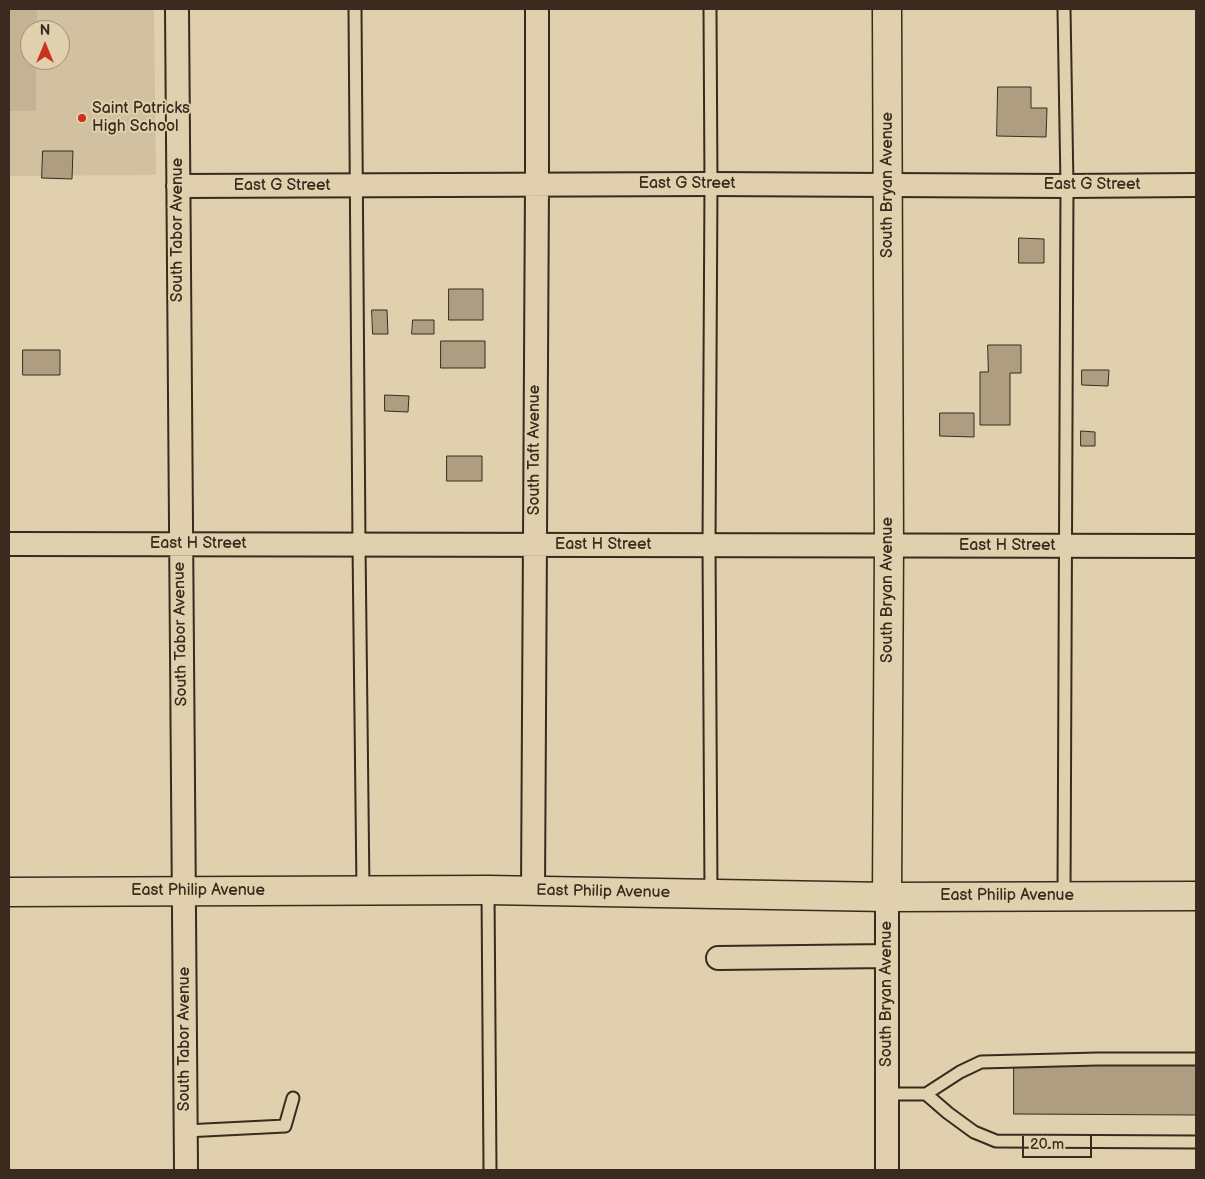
<!DOCTYPE html>
<style>
body{margin:0}
#map{position:relative;width:1205px;height:1179px;overflow:hidden;background:#e1d0ad;font-family:"Balsamiq Sans",sans-serif}
canvas{display:block}
.frame{position:absolute;inset:0;border:10px solid #3b2a1e;pointer-events:none}
.north{position:absolute;left:20px;top:20px;width:50px;height:50px;box-sizing:border-box;background:#e1d0ad;border:1px solid #9f8e74;border-radius:50%;rotate:0deg;font-size:14px;font-weight:700;line-height:20px;text-align:center;color:#3b2a1e}
.north::after{content:'';display:block;margin:auto;width:18px;height:22px;background:#c8321e;clip-path:polygon(50% 0,100% 100%,50% 72%,0 100%)}
.scale{position:absolute;left:1022px;top:1136px;width:70px;height:22px;box-sizing:border-box;border:2px solid #3b2a1e;border-top:0;padding-left:6px;font-size:15px;line-height:18px;white-space:nowrap;color:#3b2a1e;-webkit-text-stroke:4px #e1d0ad;paint-order:stroke}
</style>
<div id="map">
<canvas width="1205" height="1179"></canvas>
<div class="frame"></div>
<div class="north">N</div>
<div class="scale">20 m</div>
</div>
<script>
const ctx = document.querySelector('canvas').getContext('2d');
ctx.lineJoin = 'round';
function fillPath(path, color) {
  ctx.fillStyle = color;
  ctx.fill(path, 'evenodd');
}
function trace(path, color, width, dash) {
  ctx.strokeStyle = color;
  ctx.lineWidth = width;
  ctx.lineCap = dash ? 'butt' : 'round';
  ctx.setLineDash(dash || []);
  ctx.stroke(path);
}
function drawText(font, color, halo, rows, align = 'center') {
  ctx.font = font + ' "Balsamiq Sans",sans-serif';
  ctx.lineWidth = 4;
  ctx.setLineDash([]);
  ctx.textBaseline = 'middle';
  ctx.strokeStyle = halo;
  ctx.fillStyle = color;
  for (const [text, x, y, turn = 0] of rows) {
    ctx.save();
    ctx.translate(x, y);
    ctx.rotate((+turn || 0) * Math.PI / 180);
    ctx.textAlign = isNaN(turn) ? turn : align;
    if (halo) ctx.strokeText(text, 0, 0);
    ctx.fillText(text, 0, 0);
    ctx.restore();
  }
}
const built = new Path2D(`
 M9 9H154L156 175 9 176ZM30 30H60V60H30Z`);
const green = new Path2D(`
 M9 9H37V30H30V60H36V111H9Z`);
const building = new Path2D(`
 M998 87H1031V108H1047L1046 137 997 136Z
 M43 151H73L72 179 42 178Z
 M1019 238 1044 239V263H1019Z
 M449 289H483V320H449Z
 M372 310H387L388 334H373Z
 M413 320H434V334H412Z
 M441 341H485V368H441Z
 M988 345H1021V373H1010V425H980V372H988Z
 M23 350H60V375H23Z
 M1082 370H1109L1108 386 1082 385Z
 M385 395 409 396 408 412 385 411Z
 M940 413H974V437L940 436Z
 M1081 431 1095 432V446H1081Z
 M447 456H482V481H447Z
 M1014 1064 1196 1065V1115L1014 1114Z`);
const service = new Path2D(`
 M355 9 359 545 363 890
 M710 9 711 184 709 545 711 894
 M1064 9 1067 186 1064 895
 M488 890 490 1170
 M1196 1059H1097L981 1062 960 1072 926 1094 948 1113 974 1132 996 1141 1196 1142
 M887 1094H926
 M185 1131 285 1126 293 1098`);
const minor = new Path2D(`
 M177 9 186 1170
 M178 186 711 184 1067 186 1196 185
 M9 544 1196 546
 M533 891 537 185V9
 M887 897V1170
 M718 958 887 956`);
const secondary = new Path2D(`
 M9 892 488 890 887 897 1196 896
 M887 897 889 545 887 9`);
const markers = [
 [82,118,5,"#c8321e"]
];
const poiNames = [
 ["Saint Patricks",92,109],
 ["High School",92,127]
];
const streetNames = [
 ["East G Street",687,184],
 ["South Bryan Avenue",888,185,-90],
 ["East G Street",1092,185],
 ["East G Street",282,186],
 ["South Tabor Avenue",178,230,-90],
 ["South Taft Avenue",535,450,-90],
 ["East H Street",198,544],
 ["East H Street",603,545],
 ["East H Street",1007,546],
 ["South Bryan Avenue",888,590,-90],
 ["South Tabor Avenue",181,634,-91],
 ["East Philip Avenue",198,891],
 ["East Philip Avenue",603,892,1],
 ["East Philip Avenue",1007,896],
 ["South Bryan Avenue",887,994,-90],
 ["South Tabor Avenue",185,1039,-90]
];
fillPath(built, '#d2c1a0');
fillPath(green, '#c3b293');
fillPath(building, '#ae9d80');
trace(building, '#3b2a1e', 1);
trace(service, '#3b2a1e', 15);
trace(minor, '#3b2a1e', 26);
trace(secondary, '#3b2a1e', 31);
trace(service, '#e1d0ad', 11);
trace(minor, '#e1d0ad', 22);
trace(secondary, '#e1d0ad', 28);
for (const [x, y, r, color] of markers) {
  const dot = new Path2D();
  dot.arc(x, y, r, 0, 2 * Math.PI);
  ctx.fillStyle = color;
  ctx.fill(dot);
  trace(dot, '#e1d0ad', 2);
}
drawText('16px', '#3b2a1e', '#e1d0ad', poiNames, 'left');
drawText('16px', '#3b2a1e', '#e1d0ad', streetNames);
</script>
